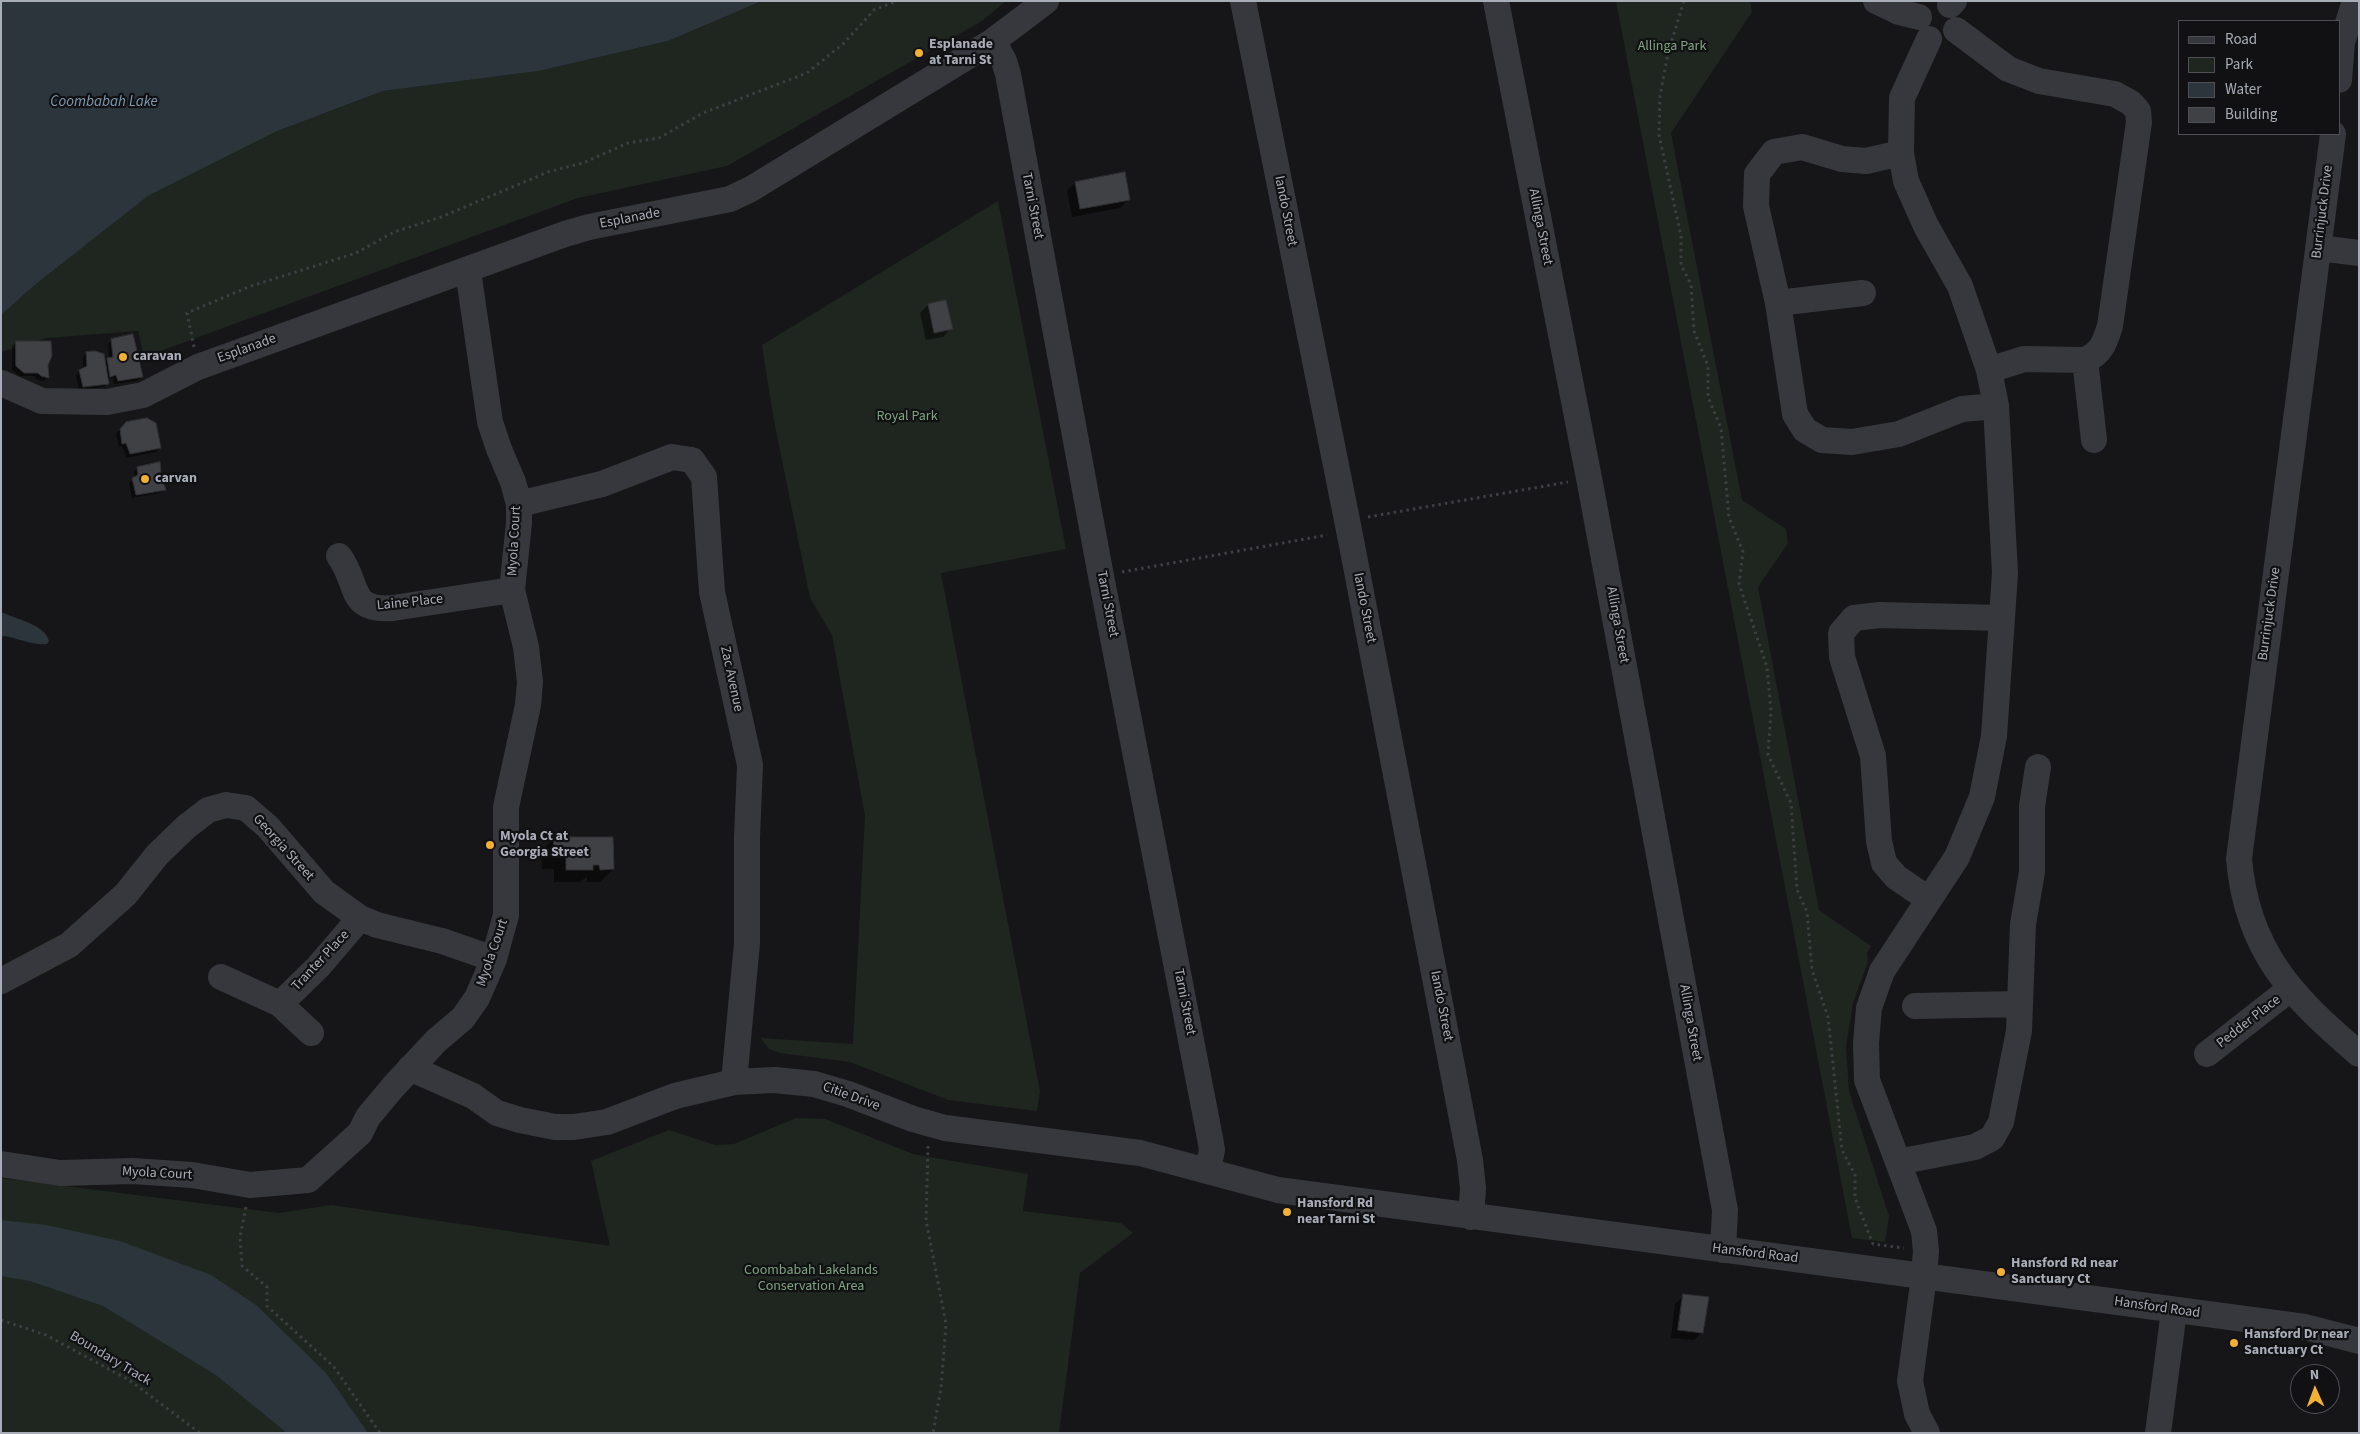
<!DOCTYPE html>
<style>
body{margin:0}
#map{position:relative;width:2360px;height:1434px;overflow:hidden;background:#161618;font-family:"Source Sans 3",sans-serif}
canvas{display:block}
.frame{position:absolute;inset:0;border:2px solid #a8adb8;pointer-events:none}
.legend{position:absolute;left:2178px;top:20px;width:162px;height:115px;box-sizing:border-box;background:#111113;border:1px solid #4d4f55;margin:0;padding:6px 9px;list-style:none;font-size:15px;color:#a8adb8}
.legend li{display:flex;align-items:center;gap:10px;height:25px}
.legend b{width:25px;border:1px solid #4d4f55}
.north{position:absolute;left:2290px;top:1364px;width:50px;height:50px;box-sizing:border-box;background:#111113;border:1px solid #4d4f55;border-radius:50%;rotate:358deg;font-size:14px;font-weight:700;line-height:20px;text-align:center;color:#a8adb8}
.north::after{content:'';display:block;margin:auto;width:18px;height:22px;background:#f2b134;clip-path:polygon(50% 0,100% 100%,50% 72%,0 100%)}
</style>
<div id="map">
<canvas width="2360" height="1434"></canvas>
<div class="frame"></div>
<ul class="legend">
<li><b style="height:6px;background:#37383d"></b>Road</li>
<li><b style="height:14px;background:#1e261f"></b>Park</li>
<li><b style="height:14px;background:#2c353c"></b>Water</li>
<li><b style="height:14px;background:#404145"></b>Building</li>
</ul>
<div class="north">N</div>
</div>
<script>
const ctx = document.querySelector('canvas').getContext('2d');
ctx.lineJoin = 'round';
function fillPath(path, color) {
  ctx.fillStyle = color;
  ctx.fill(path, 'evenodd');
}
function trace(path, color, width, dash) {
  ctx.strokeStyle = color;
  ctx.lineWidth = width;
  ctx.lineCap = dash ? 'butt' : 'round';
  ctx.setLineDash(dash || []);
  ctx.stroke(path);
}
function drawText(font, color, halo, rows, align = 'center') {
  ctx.font = font + ' "Source Sans 3",sans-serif';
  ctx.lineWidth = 4.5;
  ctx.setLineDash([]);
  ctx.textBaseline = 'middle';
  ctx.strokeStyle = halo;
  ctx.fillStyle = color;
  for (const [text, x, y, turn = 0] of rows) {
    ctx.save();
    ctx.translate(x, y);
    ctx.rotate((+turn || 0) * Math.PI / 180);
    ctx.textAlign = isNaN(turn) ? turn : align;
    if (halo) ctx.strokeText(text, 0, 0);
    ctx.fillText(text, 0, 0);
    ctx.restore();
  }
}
const green = new Path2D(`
 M762 1H1006L982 21 727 166 578 198 144 357 138 331 47 338 1 352V315L36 284 148 196 275 132 383 91 539 71 668 41Z
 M1616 1H1750L1752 12 1671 133 1742 500 1786 529 1788 543 1758 587 1819 910 1871 946 1867 953 1868 962 1853 1003 1846 1047 1849 1091 1889 1216 1885 1242 1852 1238Z
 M998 201 1066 549 941 573 1040 1091 1037 1111 948 1100 850 1062 780 1053 769 1049 760 1038 853 1044 865 816 832 635 810 598 774 421 762 345Z
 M796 1118 825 1119 913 1154 1028 1174 1023 1211 1121 1223 1133 1233 1080 1273 1059 1433H1V1178L279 1213 331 1205 610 1246 591 1161 669 1130 715 1145 734 1144Z`);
const water = new Path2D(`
 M1 1H762L668 41 539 71 383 91 275 132 148 196 36 284 1 315Z
 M1 612C15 619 45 624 49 641L47 644C35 646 17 638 4 636L1 637Z
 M1 1220 46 1225 120 1241 211 1275 256 1305 326 1373 368 1433H287L216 1375 103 1306 30 1281 1 1276Z`);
const shadow = new Path2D(`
 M1075 183 1129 199 1120 208 1072 217 1067 191Z
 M945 301 951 328 943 337 926 340 920 313 928 305Z
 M112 340 141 377 137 381 114 384 113 378 107 380V383L104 387 79 390 76 375 83 369V357L86 353 104 362 109 359 108 344Z
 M16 342 48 377 44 381 37 380 34 376H20L12 370V346Z
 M122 427 159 448 156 452 126 458 122 446 119 447 116 434Z
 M138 468 160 471 157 474 158 481 164 489 160 493 132 498 129 483 135 478 134 472Z
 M554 838 613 869 600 882H587V877L579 882H554V869H542L541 851Z
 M1684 1295 1702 1332 1694 1340 1671 1338 1675 1304Z`);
const building = new Path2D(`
 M1125 172 1130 200 1080 209 1075 182Z
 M946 300 953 329 934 333 928 304Z
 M133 334 143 377 118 381 116 375 110 377 107 358 113 357 111 339Z
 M16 341H51L52 356 48 365 49 378 41 376 38 373H24L16 366Z
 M95 351 104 354 109 384 83 387 79 370 87 366 86 352Z
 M147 418 156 423 161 448 130 454 126 443 122 444 120 429 126 422Z
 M160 462 161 472 158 473 159 480 162 479 166 490 136 495 132 478 138 475 137 467Z
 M554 837H613L614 869 600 870 599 865H593V870H566V857H554Z
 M1683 1294 1709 1297 1703 1333 1678 1330Z`);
const path = new Path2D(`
 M1684 1 1668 53 1660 96 1659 135 1681 236V265L1691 284 1694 331 1708 366V397L1721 428 1729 517 1743 552 1739 584 1767 667 1771 711 1768 755 1791 803 1797 890 1807 912 1812 970 1828 1017 1842 1150 1855 1175V1198L1873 1244 1904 1248
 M194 347 187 313 251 286 356 253 394 232 441 217 548 172 583 163 628 143 659 138 703 113 807 73 844 43 874 10 896 1
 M1368 517 1568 482
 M1122 572 1327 535
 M928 1146 926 1220 946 1324 941 1388 933 1433
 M246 1207 240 1237 242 1266 267 1287V1306L334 1367 380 1433
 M1 1320 46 1335 129 1380 200 1433`);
const minor = new Path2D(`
 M1243 1 1349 530 1470 1160 1473 1188 1471 1217
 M1496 1 1589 478 1725 1210 1723 1250
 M1876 1 1899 12 1919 17
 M1950 5 1954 1
 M1956 30 2008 69 2039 81 2115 94 2131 103 2138 111 2139 122 2110 326C2105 342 2101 354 2085 360L2024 359 1989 370
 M993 41 1004 61 1008 74 1101 576 1210 1138 1212 1150 1208 1170
 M2339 80 2342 42 2355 1
 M2333 134 2239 859C2247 951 2292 997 2359 1054
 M1901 153 1866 161 1842 159 1802 147 1774 152 1757 174 1756 206 1778 303 1795 414 1805 430 1822 440 1852 442 1899 434 1962 409 1996 406
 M2319 248 2359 253
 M1778 303 1863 293
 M2085 360 2094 440
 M1 383 42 401 107 402 143 395 198 367 565 234 589 227 730 199 751 189 993 41 1046 1
 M519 504 602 484 672 457 692 460 704 477 712 592 750 765 747 837V943L734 1082
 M339 556C360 584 347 612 393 608L512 590
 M1928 899 1896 877 1884 863 1879 841 1873 756 1842 657 1841 633 1854 618 1880 615 2002 618
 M221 977 280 1004 311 1033
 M1 981 69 945 126 894 157 855 186 827 208 810 226 805 246 808 268 827 324 892 360 918 377 925 442 941 494 959
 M280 1004 318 967 360 918
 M1915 1006 2020 1004
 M2207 1054 2290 989
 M410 1068 473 1096 497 1113 520 1120 555 1127H574L607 1122 675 1096 734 1082 775 1080 814 1084 848 1094 913 1119 945 1128 1140 1153 1278 1190 2305 1327 2359 1341
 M1898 1162 1975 1147 1992 1138 2001 1122 2019 1031 2023 924 2032 872V806L2038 767
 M1 1164 60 1173 133 1171 192 1175 250 1185 308 1180 360 1133 368 1117 393 1087 436 1041 463 1018 477 998 494 959 506 915V807L528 705 530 682 526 647 512 590 519 523V504L513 482 499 449 490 422 468 271
 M1927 1433 1917 1414 1910 1381 1924 1276 1926 1251 1924 1231 1867 1080 1866 1043 1869 1008 1882 971 1957 857 1982 797 1994 736 2005 573 1996 406 1989 370 1960 286 1926 226 1906 181 1901 153 1902 98 1929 39
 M2158 1433 2174 1311`);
const markers = [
 [919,53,5,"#f2b134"],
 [123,357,5,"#f2b134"],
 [145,479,5,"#f2b134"],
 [490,845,5,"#f2b134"],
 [1287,1212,5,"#f2b134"],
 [2001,1272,5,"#f2b134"],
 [2234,1343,5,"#f2b134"]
];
const poiNames = [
 ["Esplanade",929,45],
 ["at Tarni St",929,61],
 ["caravan",133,357],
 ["carvan",155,479],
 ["Myola Ct at",500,837],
 ["Georgia Street",500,853],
 ["Hansford Rd",1297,1204],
 ["near Tarni St",1297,1220],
 ["Hansford Rd near",2011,1264],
 ["Sanctuary Ct",2011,1280],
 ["Hansford Dr near",2244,1335],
 ["Sanctuary Ct",2244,1351]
];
const parkNames = [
 ["Allinga Park",1672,47],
 ["Royal Park",907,417],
 ["Coombabah Lakelands",811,1271],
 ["Conservation Area",811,1287]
];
const streetNames = [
 ["Tarni Street",1032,206,79],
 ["Iando Street",1285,211,79],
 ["Burrinjuck Drive",2323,212,-83],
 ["Esplanade",630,219,-11],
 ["Allinga Street",1540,227,79],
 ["Esplanade",247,349,-20],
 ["Myola Court",515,541,-87],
 ["Laine Place",410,603,-6],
 ["Tarni Street",1107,604,79],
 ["Iando Street",1364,608,79],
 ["Burrinjuck Drive",2270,614,-82],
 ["Allinga Street",1617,625,80],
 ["Zac Avenue",731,679,78],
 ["Georgia Street",283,848,48],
 ["Myola Court",493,953,-71],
 ["Tranter Place",321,961,-47],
 ["Tarni Street",1184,1002,79],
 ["Iando Street",1441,1006,79],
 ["Pedder Place",2249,1022,-38],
 ["Allinga Street",1690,1023,80],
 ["Citie Drive",851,1097,20],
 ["Myola Court",157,1174,3],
 ["Hansford Road",1755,1254,7],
 ["Hansford Road",2157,1308,8],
 ["Boundary Track",110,1359,31]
];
const waterNames = [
 ["Coombabah Lake",104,103]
];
fillPath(green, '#1e261f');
fillPath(water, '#2c353c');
fillPath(shadow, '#0007');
fillPath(building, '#404145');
trace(building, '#303034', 1);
trace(path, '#3d3f44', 3, [2.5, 4]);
trace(minor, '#37383d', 26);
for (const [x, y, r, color] of markers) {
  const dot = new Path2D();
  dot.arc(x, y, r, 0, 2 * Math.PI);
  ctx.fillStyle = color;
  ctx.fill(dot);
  trace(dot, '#111113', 2);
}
drawText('bold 14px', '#a8adb8', '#111113', poiNames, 'left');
drawText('14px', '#7fa381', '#111113', parkNames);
drawText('14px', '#a8adb8', '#111113', streetNames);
drawText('italic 15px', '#7f9bb3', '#111113', waterNames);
</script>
